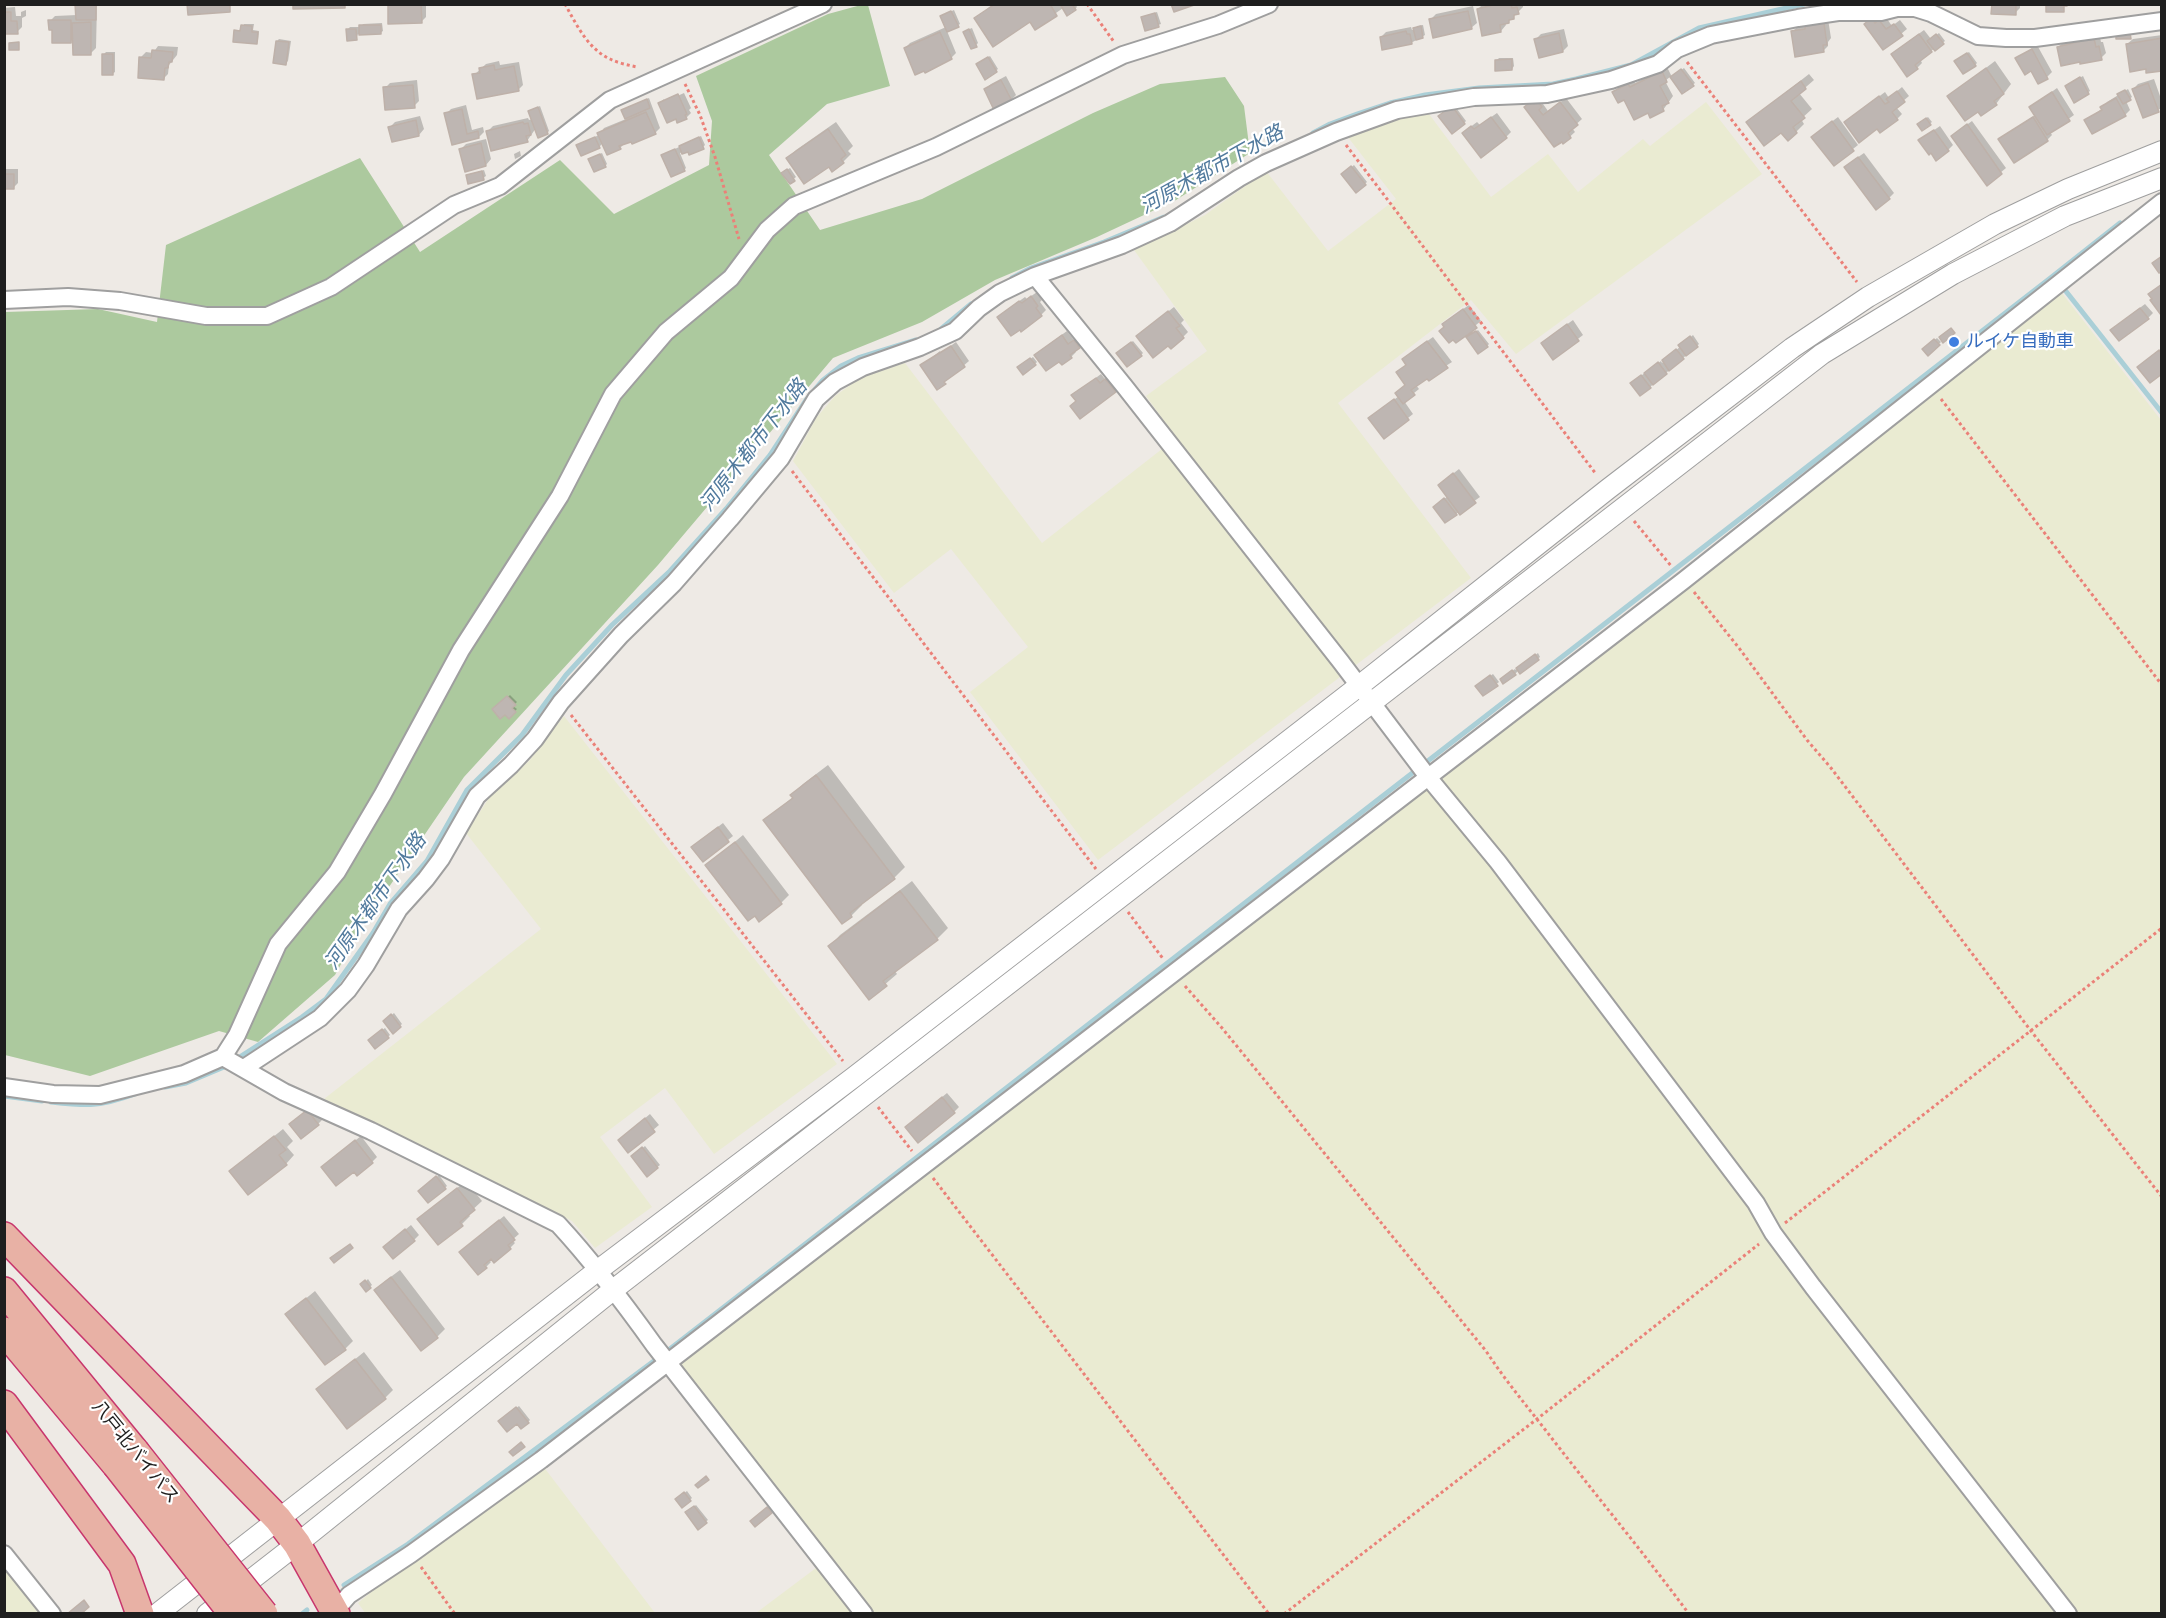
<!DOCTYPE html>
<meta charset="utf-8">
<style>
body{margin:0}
#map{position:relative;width:2166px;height:1618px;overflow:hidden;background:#eeeae5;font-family:"Fira Sans",sans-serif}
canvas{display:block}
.frame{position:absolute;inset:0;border:6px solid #1e1e1e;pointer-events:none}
</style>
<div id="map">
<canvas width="2166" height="1618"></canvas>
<div class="frame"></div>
</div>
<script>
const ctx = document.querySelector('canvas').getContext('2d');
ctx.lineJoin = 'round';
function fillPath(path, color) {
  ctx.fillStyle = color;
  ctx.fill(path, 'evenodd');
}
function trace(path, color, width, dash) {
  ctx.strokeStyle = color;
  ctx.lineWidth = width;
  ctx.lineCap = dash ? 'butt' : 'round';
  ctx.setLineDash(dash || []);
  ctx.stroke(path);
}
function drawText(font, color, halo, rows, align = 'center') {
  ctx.font = font + ' "Fira Sans","Noto Sans JP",sans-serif';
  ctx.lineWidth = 4.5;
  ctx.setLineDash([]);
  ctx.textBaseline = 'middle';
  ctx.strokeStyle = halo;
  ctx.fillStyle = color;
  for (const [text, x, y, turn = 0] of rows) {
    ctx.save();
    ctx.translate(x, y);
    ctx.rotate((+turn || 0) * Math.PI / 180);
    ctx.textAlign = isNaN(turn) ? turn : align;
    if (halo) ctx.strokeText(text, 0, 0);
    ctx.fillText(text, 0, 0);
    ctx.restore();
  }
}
const farmland = new Path2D(`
 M1706 102 1762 174 1516 354 1471 300 1338 403 1471 578 1098 860 970 692 1028 647 951 549 894 593 793 461 816 418 835 396 860 378 905 363 1042 543 1176 438 1146 396 1207 351 1134 250 1205 215 1266 171 1328 251 1396 199 1347 136 1400 115 1426 110 1491 197 1548 154 1578 192 1643 139 1650 146Z
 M2061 292 2161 420V1613H756L828 1559 679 1362Z
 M564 716 837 1064 714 1154 665 1088 600 1137 652 1207 595 1248 572 1221 324 1099 541 929 466 833 489 798 529 761Z
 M543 1466 655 1613 366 1614 358 1603 402 1566Z
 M5 1564 42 1613H5Z`);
const forest = new Path2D(`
 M861 5H868L890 86 827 104 769 155 820 230 922 199 1093 113 1160 84 1225 77 1244 106 1250 153 1176 200 1097 237 995 280 922 322 833 358 658 565 464 777 361 928 335 975 258 1042 219 1031 90 1076 5 1055V312L98 309 157 322 166 245 360 158 420 252 560 160 614 214 709 165 712 121 696 76 828 14Z`);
const shadow = new Path2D(`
 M77 4H97L96 48 91 53 74 38 70 42 54 29 50 21 55 16 77 15Z
 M389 4H426V17L421 22Z
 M993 4H1075L1077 7 1075 9 1063 8 1035 28 1031 20 976 18Z
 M1483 4H1523V7L1509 21 1505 22 1506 25 1501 31 1478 9Z
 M1993 4H2020V8L2015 13Z
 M1473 6 1477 23 1471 28 1431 19 1436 14Z
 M15 7 16 16H21V12L26 10V16L22 18V27L17 32 4 33V8Z
 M954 10 960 24 947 31 956 53 951 58 905 48 910 43 946 27 941 16Z
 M1157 12 1161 24 1146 29 1143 17Z
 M1885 16 1892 26 1900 20 1907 29 1884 48 1871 19Z
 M1828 19 1831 38 1828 42V46L1823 51 1793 31 1798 26Z
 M382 23 383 31 380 33 358 34 356 39 348 29 350 27H361L363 24Z
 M244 24H254L253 30 259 31 258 41 256 43 236 31 242 29Z
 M1423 25 1425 35 1411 43 1381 37 1386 32 1411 27 1412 30H1415L1417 26Z
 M972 28 978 43 976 45 967 30Z
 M1564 29 1568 46 1563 51 1536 39 1541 34Z
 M1924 30 1931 39 1939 33 1945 41 1920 59 1922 63 1917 68 1898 49Z
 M2099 34 2101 42H2103L2106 53 2101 58 2081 60 2058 47 2064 42Z
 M2162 35V69L2147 68 2127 44 2133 39Z
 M279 39 291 41 288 61 286 63 277 41Z
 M2037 45 2052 72 2047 77 2031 69 2017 58Z
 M158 46 178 47 177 55 169 65 168 74 163 79 141 57 146 52 153 53Z
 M106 52H115V72L112 74 103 55Z
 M1969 52 1977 63 1975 65 1958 59Z
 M990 56 998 69 986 78 980 63Z
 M1499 58H1513L1514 66 1512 69 1497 60Z
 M499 61 500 65 519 62 523 85 518 90 474 75 486 64Z
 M1995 61 2011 84 1996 104 1981 114 1949 96Z
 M1667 67 1672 77 1684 68 1695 83 1683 92 1671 76 1665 81 1673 96 1663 110 1648 111 1614 92 1619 87 1634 80 1635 83Z
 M1809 74 1814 80 1799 93 1812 109 1801 119 1804 124 1796 132 1748 122Z
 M1006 76 1016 95 1011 100 985 89 991 84Z
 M2083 76 2090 91 2075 100 2069 84Z
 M2154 79 2160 96 2162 94V108L2144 116 2133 89 2138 84Z
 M417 80 419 101 414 106 385 88 390 83Z
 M1902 87 1909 96 1896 107 1902 114 1897 119 1878 127 1845 122 1885 92 1889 98Z
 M2057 88 2074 115 2050 132 2052 135 2047 140 2000 139 2035 115 2031 107Z
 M2128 89 2132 97 2126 101 2130 110 2125 115 2086 120 2103 108 2107 102Z
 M684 93 691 108 689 110 691 113 686 118 677 117 660 103 664 99V102Z
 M649 98 660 128 655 133 626 142 620 148 603 143 599 147 578 145 599 135 604 128 626 119 623 111 625 109Z
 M1566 98 1582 119 1572 128 1575 132 1564 142 1531 102 1546 101 1543 104 1548 111Z
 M466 105 472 130 483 127 484 132 479 137 453 143 446 114 451 109Z
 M1454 105 1466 121 1464 123 1442 114Z
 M540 106 549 131 547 133 536 128 527 141 488 131 493 126 528 118 529 120 532 119V110Z
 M1497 113 1511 132 1506 137 1469 128 1477 122 1480 125Z
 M420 116 424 129 419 135 390 127 395 122Z
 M1838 117 1858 145 1834 164 1818 132Z
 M1928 117 1932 122 1922 129 1921 122Z
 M1972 121 2006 168 1987 184 1958 131Z
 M836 122 853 146 848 151 851 154 843 162 829 165 788 158 796 150Z
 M1940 126 1953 145 1948 150 1920 140Z
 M701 136 705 145 703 147 680 153 686 168 684 170 663 155Z
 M486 139 491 159 486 165 461 149 466 144Z
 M520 151 521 156 515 159 514 154Z
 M602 153 607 164 605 166 589 159Z
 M1864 153 1894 193 1889 198 1851 162Z
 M1354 165 1367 182 1356 191 1343 174Z
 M790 168 796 177 790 182 785 171Z
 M4 169H18V183L13 188H4Z
 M484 170 486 176 483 178 468 175Z
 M1037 292 1042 300 1040 302 1046 310 1041 315 1004 312 1025 297 1027 299Z
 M2145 304 2153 313 2148 318 2117 325Z
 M1469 305 1481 321 1456 341 1445 326 1449 319Z
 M1174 307 1184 320 1181 323 1188 332 1183 337 1168 344 1143 331Z
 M1573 320 1583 335 1553 358 1548 338Z
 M1478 330 1489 344 1487 346 1470 336Z
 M1067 331 1074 340 1080 336 1084 342 1075 350 1076 352 1071 357 1041 350Z
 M1693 335 1699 344 1650 387 1634 381 1661 361 1662 363Z
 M1433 337 1452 362 1416 385 1419 389 1404 401 1413 414 1384 437 1375 414 1399 396 1407 385 1409 354Z
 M1937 338 1941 342 1928 354 1924 349Z
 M1133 341 1143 353 1141 355 1120 351Z
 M956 342 969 361 937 388 922 365 940 351 941 353Z
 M1033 357 1037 362 1035 364 1021 366Z
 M1101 374 1105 379 1111 375 1120 386 1115 391 1078 400 1073 395Z
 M1459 469 1480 497 1456 514 1437 505 1448 496 1445 480Z
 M1538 653 1540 657 1520 672 1519 670 1515 674 1503 677 1515 669 1516 670Z
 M1493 674 1499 682 1484 694 1479 684Z
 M510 695 517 702 513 706 517 709 509 717 494 709Z
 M828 765 905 867 894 878 861 903 862 905 851 916 765 820 793 797 792 795 803 784Z
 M723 823 733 836 703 860 698 842Z
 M743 835 789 895 781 903 707 865Z
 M912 881 948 928 937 939 894 970 897 974 869 998 830 946 840 935Z
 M394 1013 402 1024 393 1032 385 1021Z
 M385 1028 390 1035 375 1047 372 1038Z
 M947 1093 959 1107 954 1112 912 1122Z
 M312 1106 323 1119 318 1124H291Z
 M650 1114 659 1125 628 1151 625 1135Z
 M283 1129 293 1141 287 1147 294 1155 286 1164 231 1171Z
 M361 1136 377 1157 372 1162 354 1170 328 1162Z
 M645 1146 660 1165 647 1175 633 1156Z
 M439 1175 447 1186 428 1201 420 1191Z
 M466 1181 482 1201 468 1214 470 1216 462 1224 427 1212Z
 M504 1216 519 1234 512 1240 515 1243 510 1248 491 1257 488 1259 491 1262 486 1267 466 1247Z
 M411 1225 419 1235 414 1240 390 1242Z
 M400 1270 445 1329 437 1337 384 1282Z
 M368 1279 372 1285 366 1290 362 1285Z
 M315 1291 353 1341 345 1349 287 1314Z
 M364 1352 393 1390 385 1398 318 1389Z
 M519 1406 530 1420 528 1422 502 1419Z
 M687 1491 692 1498 682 1506 677 1499Z
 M696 1505 708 1520 698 1527 687 1513Z`);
const stream = new Path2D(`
 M1313 133 1330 124 1357 114 1390 103 1425 95 1479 88 1553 84 1576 79 1631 65 1699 28 1804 4
 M1012 278 1031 268 1104 242 1164 217
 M2055 278 2053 276 2120 223
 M2061 285 2162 413
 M941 329 971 304
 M165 1087 186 1083 224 1067 302 1017 326 999 373 933 390 904 427 861 467 790 522 735 566 675 612 625 670 571 726 509 770 455 806 400 822 381 841 366 858 358 916 340
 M4 1096 42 1101
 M51 1102C88 1106 99 1107 135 1094
 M344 1585 408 1544 666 1352 2053 276
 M302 1614 307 1610`);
const building = new Path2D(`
 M75 4H96V20H76Z
 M187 4H230V12L188 15Z
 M293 4H345V8L293 9Z
 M388 4H421L422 23 388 24Z
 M995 4H1050L1057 16 1035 30 1030 22 993 47 974 18Z
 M1060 4H1072L1076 10 1067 16Z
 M1171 4H1197L1174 12Z
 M1497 4H1511L1512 8 1517 7 1519 14 1514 15V19L1509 20V23L1500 25 1501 32 1482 36 1477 9Z
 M1992 4H2016V15L1991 14Z
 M2046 4H2067V6H2064V12H2046Z
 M951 11 959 27 947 32 940 16Z
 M1468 11 1472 29 1433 38 1429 19Z
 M4 12H11V21H17L18 34H4Z
 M1155 13 1159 27 1145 31 1141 17Z
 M1872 18 1875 23 1879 20 1886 29 1894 24 1903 36 1883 50 1864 24Z
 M48 20H71V43H52V30H49Z
 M91 22V55H73L72 23Z
 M1824 23 1827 45H1823L1824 52 1795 57 1791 31 1805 29V26Z
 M241 25 252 26V32H258L257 44 233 42 234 30 240 31Z
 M359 25H381V34L359 35Z
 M1421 26 1423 38 1416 40 1413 28Z
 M346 29H356L357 40 347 41Z
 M969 29 977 47 971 49 963 32Z
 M1406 31 1407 34H1410L1412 44 1382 50 1380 37Z
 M940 32 952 59 925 73 924 71 915 75 904 48Z
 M2130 32 2131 39H2116V33Z
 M1559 33 1563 52 1539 58 1534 39Z
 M1919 34 1932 52 1915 65 1918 69 1907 77 1891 54Z
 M1936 34 1944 44 1935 51 1927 41Z
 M2094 38 2096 47 2099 46 2102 60 2080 64V62L2061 66 2057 47Z
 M2162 38V71L2146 73V69L2130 72 2126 44Z
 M276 41 289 42 286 65 273 63Z
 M19 42V50H9V43Z
 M2032 49 2048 79 2038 84 2031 71 2025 75 2015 58Z
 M152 50 173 52 172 62H169L168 68H165L164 80 138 78 139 57 151 58Z
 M1967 53 1976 66 1963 74 1954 61Z
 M102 54H113V75H102Z
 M988 57 997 72 985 80 976 64Z
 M1512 59V70L1495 71V60Z
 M494 65 495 70 514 66 519 91 477 99 472 74 480 73 479 68Z
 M1986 68 2004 94 1994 101 1997 105 1981 116 1978 112 1965 121 1947 96Z
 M1681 69 1694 86 1682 94 1670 77Z
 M1662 71 1667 82 1660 86 1669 103 1662 106 1664 111 1650 118 1648 113 1634 120 1624 100 1618 103 1612 92 1628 84 1630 87Z
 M2080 77 2089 94 2074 103 2065 86Z
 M1001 80 1012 101 994 110 984 89Z
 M1801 81 1806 89 1791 101 1805 118 1793 127 1797 133 1788 141 1781 133 1764 146 1746 122Z
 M2148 83 2159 112 2143 118 2132 89Z
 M413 85 415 108 385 110 383 87Z
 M2125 90 2131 100 2123 104 2117 94Z
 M1897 91 1905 102 1892 112 1898 120 1880 133 1877 129 1859 143 1844 122 1879 96 1885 104 1889 102 1886 99Z
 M2052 92 2070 121 2047 135 2029 107Z
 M678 94 687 114 685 115 687 119 677 123 676 119 667 123 658 103Z
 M2116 98 2126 116 2092 134 2084 120 2102 110 2100 107Z
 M647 99 650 108 625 119 621 110Z
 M1532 101 1534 104 1538 101 1542 107 1539 110 1543 115 1560 102 1578 125 1568 133 1571 138 1563 144 1562 142 1554 147 1524 107Z
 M1452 106 1465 124 1452 134 1438 116Z
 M538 107 548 134 538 138 528 111Z
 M462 109 467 134 478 131 479 138 452 145 444 113Z
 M646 112 656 134 632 144 631 142 619 146 621 149 607 155 597 133Z
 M1491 117 1507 138 1481 158 1462 133 1471 126 1474 129Z
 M2033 117 2048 141 2014 163 1998 139Z
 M1926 118 1931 125 1922 131 1917 124Z
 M416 120 419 136 392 142 388 127Z
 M1832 121 1854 151 1834 166 1811 137Z
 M523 122 524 124 528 123 531 135 526 136 528 142 491 151 486 131Z
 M1967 124 2002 174 1987 186 1951 136Z
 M828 129 846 155 841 159 844 163 832 172 829 167 804 184 786 158Z
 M1934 130 1949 151 1936 161 1931 153 1929 155 1918 140Z
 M595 137 600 148 581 156 576 145Z
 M699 137 704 149 689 155 688 152 682 154 679 146Z
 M481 143 486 166 465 172 459 149Z
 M675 149 685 171 671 177 661 155Z
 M600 154 606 167 594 172 588 159Z
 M1858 157 1890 199 1876 210 1844 167Z
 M1351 166 1366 185 1356 193 1341 174Z
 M787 169 795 181 790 184 781 173Z
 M482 171 484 180 468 184 466 175Z
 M4 174H14V189H4Z
 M2162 256V272L2159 273 2152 263Z
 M2162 284V315H2161L2150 300 2152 299 2148 294Z
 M1031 296 1038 306 1036 308 1042 316 1021 332 1020 330 1011 336 997 317 1019 301 1022 303Z
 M2140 308 2149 319 2119 341 2110 330Z
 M1463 309 1477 328 1456 343 1453 340 1449 343 1439 331 1444 327 1442 324Z
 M1168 311 1180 326 1176 328 1184 338 1171 349 1168 346 1153 358 1136 336Z
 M1567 324 1579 341 1553 360 1541 343Z
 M1951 328 1955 333 1943 343 1939 337Z
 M1476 331 1488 347 1478 354 1466 337Z
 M1062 335 1068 344 1074 340 1080 348 1070 355 1072 358 1062 365 1059 362 1046 371 1034 355Z
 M1690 336 1698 347 1686 356 1678 345Z
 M1934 339 1940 345 1928 356 1922 349Z
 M1427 341 1448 368 1429 381 1427 379 1411 390 1415 395 1403 404 1395 393 1405 385 1396 372 1406 365 1402 359Z
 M1131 342 1142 356 1127 367 1116 353Z
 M951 346 965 367 944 382 946 384 937 390 920 365Z
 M1676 349 1684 359 1669 371 1662 360Z
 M2159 350 2162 354V374L2150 383 2137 367Z
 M1030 358 1036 365 1023 375 1017 367Z
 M1658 362 1667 374 1653 385 1644 373Z
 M1641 375 1651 388 1640 396 1630 383Z
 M1096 378 1100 383 1105 379 1116 392 1080 419 1070 406 1076 401 1071 395Z
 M1394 399 1409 420 1384 439 1368 418Z
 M1453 473 1476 503 1460 515 1438 485Z
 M1444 498 1457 515 1445 523 1433 507Z
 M1535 654 1539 660 1520 674 1516 668Z
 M1512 670 1516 675 1503 684 1500 679Z
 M1490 675 1498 686 1483 696 1475 686Z
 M507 696 516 705 512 708 516 712 509 719 505 715 500 719 492 709Z
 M816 775 895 879 850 913 852 917 842 924 763 820 793 798 790 795Z
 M718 827 729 842 703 862 691 847Z
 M735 842 782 904 759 922 755 916 748 921 705 865Z
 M900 891 938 940 883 981 887 986 869 1000 828 946Z
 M391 1014 401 1027 393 1034 383 1021Z
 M382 1029 389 1038 375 1049 368 1040Z
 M942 1097 955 1113 918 1143 905 1127Z
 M307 1110 319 1125 301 1139 289 1124Z
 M645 1118 655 1132 628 1153 618 1140Z
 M274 1136 286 1150 279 1155 287 1165 248 1195 229 1171Z
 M355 1140 373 1163 357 1176 354 1172 336 1186 321 1167Z
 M642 1147 658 1168 647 1177 631 1156Z
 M436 1176 446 1189 428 1203 418 1191Z
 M457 1188 475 1210 460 1222 463 1226 438 1245 417 1219Z
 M499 1220 515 1240 508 1245 511 1249 494 1263 491 1259 484 1265 487 1268 478 1275 459 1252Z
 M405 1229 415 1241 393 1259 383 1247Z
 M350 1244 353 1248 334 1263 330 1258Z
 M391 1277 438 1338 421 1351 374 1290Z
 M365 1280 371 1288 366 1292 360 1284Z
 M306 1298 346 1350 325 1365 285 1314Z
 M355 1359 386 1399 347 1429 316 1389Z
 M516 1407 529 1423 521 1429 517 1424 507 1432 498 1421Z
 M521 1442 525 1447 513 1456 509 1452Z
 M706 1476 709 1480 698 1488 695 1485Z
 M684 1492 691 1501 682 1508 675 1499Z
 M694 1506 707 1523 698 1530 685 1512Z
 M767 1507 772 1513 755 1527 750 1521Z
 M84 1600 89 1607 81 1614H67Z`);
const path = new Path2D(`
 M565 4C576 24 588 49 610 59 618 63 628 65 637 67
 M1087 4 1114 42
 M1687 62 1857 282
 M685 84 700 115 715 157 739 239
 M1346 145 1596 474
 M1941 399 2162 685
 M792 471 1096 869
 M1634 521 1672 567
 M1694 592 1739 648 1807 740 1831 768 2031 1031 2162 1197
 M571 715 843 1061
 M1128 912 1164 960
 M1185 986 1222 1028 1486 1351C1505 1380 1526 1405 1547 1432 1594 1493 1643 1552 1689 1614
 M878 1107 912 1151
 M933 1178 1269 1614
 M1785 1223 2162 928
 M421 1567 455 1614
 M1284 1614 1537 1419 1759 1244`);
const minor = new Path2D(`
 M1035 276 1125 387 1341 662 1428 777 1498 862 1756 1203 1773 1233 1813 1287 2068 1614
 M4 300 68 297 120 301 206 316H267L331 287 454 205 500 186 610 100 823 4
 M223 1057 284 1092 371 1131 558 1224C593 1262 624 1303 654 1345L864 1614
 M244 1068 320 1018 348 990 366 965 399 909 426 879 441 859 477 796 511 765 535 739 561 702 621 635 674 583 730 519 781 458 816 399 835 382 863 367 920 347 955 331 979 308 1000 293 1035 276 1122 245 1170 223 1239 178 1266 163 1336 132 1397 110 1474 97 1547 94 1611 80 1658 64 1677 49 1711 35 1798 18 1838 12H1881L1897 8H1915L1931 13 1978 36 2006 38H2035L2162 21
 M4 1087 53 1094 100 1095 184 1074 223 1057 237 1035 278 944 337 872 383 794 461 650 560 496 613 394 666 332 731 278 767 230 794 206 936 147 1123 55 1218 25 1269 4
 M4 1554 52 1614
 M335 1611 349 1595 411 1554 541 1460 1683 581 2162 202`);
const tertiary = new Path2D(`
 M157 1614 597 1271 854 1077 1359 686 1608 489 1792 348 1868 297 1995 224 2068 189 2162 151
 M207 1614 297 1544 613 1290 1822 354 1953 274 2065 216 2162 178`);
const trunk = new Path2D(`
 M4 1236 278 1519 297 1544 336 1614
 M4 1291 135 1451
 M4 1331 116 1465
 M4 1404 122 1564 140 1614`);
const trunkBridge = new Path2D(`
 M135 1451 264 1614
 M116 1465 233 1614`);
const markers = [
 [1954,342,6,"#3f7fe0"]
];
const shopNames = [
 ["ルイケ自動車",1966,342]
];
const streetNames = [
 ["八戸北バイパス",135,1452,51]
];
const waterNames = [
 ["河原木都市下水路",1212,170,-29],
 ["河原木都市下水路",754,446,-52],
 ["河原木都市下水路",376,902,-55]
];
fillPath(farmland, '#eaebd2');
fillPath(forest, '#acc99e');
fillPath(shadow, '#0003');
trace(stream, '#aacfd7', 5);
fillPath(building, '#beb6b2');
trace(building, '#beb1a9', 1.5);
trace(minor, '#9f9f9f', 20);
trace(tertiary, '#9f9f9f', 22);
trace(trunk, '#c8366d', 30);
trace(path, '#eb8078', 3, [3, 3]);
trace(minor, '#fff', 16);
trace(tertiary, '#fff', 20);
trace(trunk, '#e8b1a5', 27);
trace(trunkBridge, '#c8366d', 30, []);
trace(trunkBridge, '#e8b1a5', 27);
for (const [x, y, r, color] of markers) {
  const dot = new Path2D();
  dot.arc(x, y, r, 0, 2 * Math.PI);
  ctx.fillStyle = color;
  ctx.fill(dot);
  trace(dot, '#fff', 2);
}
drawText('18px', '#366cbe', '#fff', shopNames, 'left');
drawText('18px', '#1e1e1e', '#fff', streetNames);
drawText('italic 20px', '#517a9d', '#fff', waterNames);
</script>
